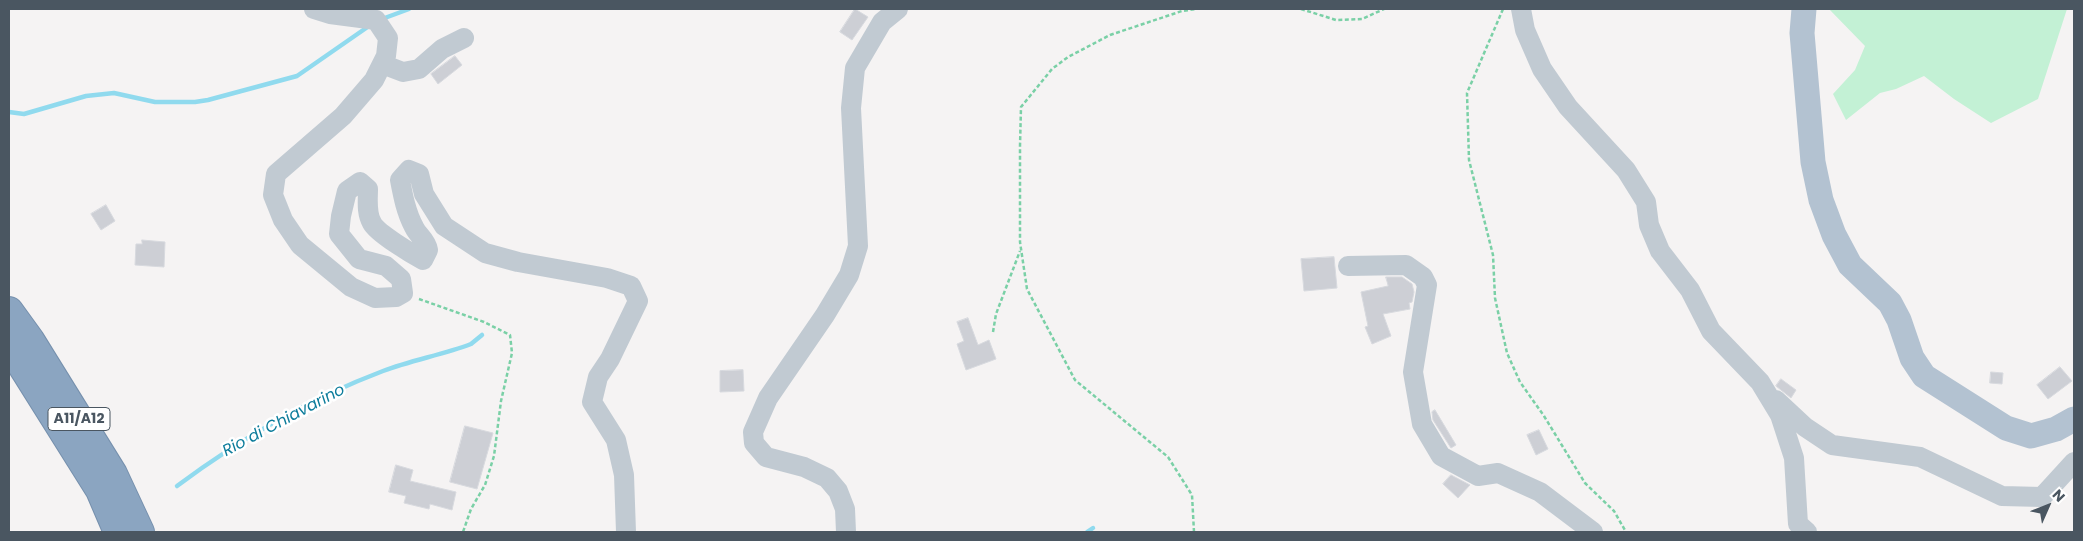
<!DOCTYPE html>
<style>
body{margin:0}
#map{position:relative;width:2083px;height:541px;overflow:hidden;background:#f5f3f3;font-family:Poppins,sans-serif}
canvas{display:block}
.frame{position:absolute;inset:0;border:10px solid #4a5661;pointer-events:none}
.north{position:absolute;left:2023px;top:481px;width:50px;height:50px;-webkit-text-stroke:4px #fff;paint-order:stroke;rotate:46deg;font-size:14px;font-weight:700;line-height:20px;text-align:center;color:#4a5661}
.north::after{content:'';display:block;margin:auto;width:18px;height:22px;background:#4a5661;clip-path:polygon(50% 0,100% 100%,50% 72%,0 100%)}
</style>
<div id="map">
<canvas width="2083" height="541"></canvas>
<div class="frame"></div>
<div class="north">N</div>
</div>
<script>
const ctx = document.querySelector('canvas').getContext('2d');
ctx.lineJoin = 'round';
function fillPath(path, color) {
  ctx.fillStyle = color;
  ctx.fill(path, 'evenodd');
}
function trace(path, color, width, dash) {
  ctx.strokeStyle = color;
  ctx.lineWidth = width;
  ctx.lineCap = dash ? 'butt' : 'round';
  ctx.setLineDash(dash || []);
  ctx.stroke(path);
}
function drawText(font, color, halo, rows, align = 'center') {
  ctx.font = font + ' Poppins,sans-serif';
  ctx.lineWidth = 5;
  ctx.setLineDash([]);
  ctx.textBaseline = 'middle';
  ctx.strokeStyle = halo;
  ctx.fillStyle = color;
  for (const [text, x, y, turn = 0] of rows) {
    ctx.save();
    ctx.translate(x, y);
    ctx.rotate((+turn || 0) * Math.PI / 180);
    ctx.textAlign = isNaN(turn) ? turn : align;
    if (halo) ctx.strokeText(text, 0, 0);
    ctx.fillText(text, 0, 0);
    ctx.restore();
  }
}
const green = new Path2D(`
 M1829 9H2067L2038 99 1991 123 1954 99 1924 76 1896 89 1880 93 1846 120 1833 94 1855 70 1865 46Z`);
const stream = new Path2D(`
 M382 19 409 9
 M9 112 24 114 86 96 114 93 155 102H195L208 100 297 76 369 26
 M177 486C240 439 309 399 383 371 412 360 442 355 471 344L482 335
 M1087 532 1093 528`);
const building = new Path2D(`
 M855 9 868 17 852 40 840 32Z
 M455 56 462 65 438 84 431 74Z
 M106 205 115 221 101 230 91 214Z
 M142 240 165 242 164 267 135 265 136 244H142Z
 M1334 257 1337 288 1304 291 1301 259Z
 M1386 277H1402L1412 284 1414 292 1412 302 1409 303 1410 309 1383 314 1391 336 1372 344 1365 327 1368 326 1361 292 1388 286Z
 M968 318 978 345 989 340 996 359 966 370 957 344 964 341 957 322Z
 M2060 367 2072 381 2048 399 2037 385Z
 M743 370 744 391 720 392V371Z
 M1991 372 2003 373 2002 384 1990 383Z
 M1781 379 1796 390 1791 398 1776 386Z
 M1435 410 1456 445 1451 448 1433 420 1432 412Z
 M465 426 493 433 477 489 450 482Z
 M1539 430 1548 449 1536 455 1527 435Z
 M396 465 413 470 410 481 456 492 452 510 430 504 429 509 404 503 406 496 389 492Z
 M1451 475 1470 485 1458 498 1443 484Z`);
const path = new Path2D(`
 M1301 9 1336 20 1362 19 1384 9
 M1503 9 1467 93 1469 160 1493 255 1495 298 1507 353 1520 382 1544 416 1585 483 1614 511 1626 532
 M419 299 484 322 510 335 512 353 501 401 494 456 485 485 471 509 463 532
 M993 332 996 314 1020 251
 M1194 532 1192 495 1168 457 1075 380 1027 289 1020 242V146L1021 107 1052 69 1068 57 1110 35 1182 11 1196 9`);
const minor = new Path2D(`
 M314 9 330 14 376 20 388 38 386 56 374 80 343 116 276 174 273 195 283 220 300 245 351 287 375 298 396 297 403 293 401 279 386 266 359 259 339 234 341 216 347 191 360 182 368 189C368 200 366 213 372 223 377 233 412 254 423 260L428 250C426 239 418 236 414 227 406 212 403 196 400 180L409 170 419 174 424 194 444 226 485 253 518 262 607 278 631 286 638 301 610 359 598 377 592 402 616 440 624 475 626 532
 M1521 9 1525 30 1542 69 1568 107 1626 170 1646 202 1649 225 1660 251 1690 290 1711 331 1760 382 1780 415 1794 458 1798 524 1807 532
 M382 64 403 72 419 69 442 49 464 38
 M1348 266 1406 265 1423 277 1427 285 1413 372 1422 424 1441 456 1478 476 1498 473 1540 492 1593 532
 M1776 400 1805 427 1832 445 1920 457 2002 496 2042 497 2074 462
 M846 532 845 509 838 491 827 478 804 467 766 457 754 443 753 432 768 398 825 315 849 275 858 246 851 108 855 68 882 22 898 9`);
const major = new Path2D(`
 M1804 9 1802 33 1813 162 1821 200 1834 235 1850 265 1890 303 1899 320 1912 358 1924 376 2006 428 2031 436 2056 429 2074 419`);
const highway = new Path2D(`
 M9 311 30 340 113 474 140 532
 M9 345 100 490 118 532`);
const shields = [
 [79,419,62]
];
const shieldNames = [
 ["A11/A12",79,419]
];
const waterNames = [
 ["Rio di Chiavarino",284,421,-28]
];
fillPath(green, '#c3f1d5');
trace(stream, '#90daee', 4.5);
fillPath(building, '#cdcfd5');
trace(building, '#d7d9de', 1);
trace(highway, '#7690ad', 30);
trace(path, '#7ad0a6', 2.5, [4, 2.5]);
trace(minor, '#c1cad2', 20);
trace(major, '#b3c2d1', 25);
trace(highway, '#8ba5c1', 28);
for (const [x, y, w] of shields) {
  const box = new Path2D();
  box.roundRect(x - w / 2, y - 11.5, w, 23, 4);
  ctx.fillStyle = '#fff';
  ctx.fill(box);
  trace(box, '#4a5661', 1);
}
drawText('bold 14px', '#4a5661', null, shieldNames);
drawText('italic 16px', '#0c7c9b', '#fff', waterNames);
</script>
